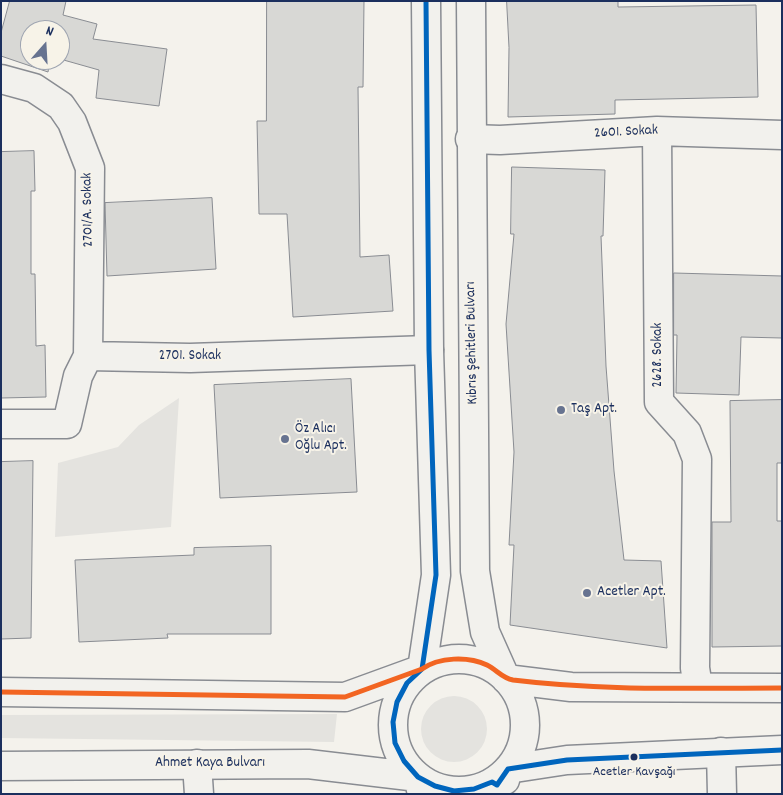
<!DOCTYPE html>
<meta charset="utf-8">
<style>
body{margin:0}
#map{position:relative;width:783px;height:795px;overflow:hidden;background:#f4f2ec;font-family:Dekko,sans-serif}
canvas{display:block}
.frame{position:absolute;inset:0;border:2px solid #1b2f5e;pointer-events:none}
.north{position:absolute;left:20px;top:20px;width:50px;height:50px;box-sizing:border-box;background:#f7f3e8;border:1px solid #9fa5b1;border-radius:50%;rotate:19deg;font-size:14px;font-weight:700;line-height:20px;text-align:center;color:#1b2f5e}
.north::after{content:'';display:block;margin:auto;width:18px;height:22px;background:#677390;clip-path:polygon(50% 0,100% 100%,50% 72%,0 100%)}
</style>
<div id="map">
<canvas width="783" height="795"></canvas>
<div class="frame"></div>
<div class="north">N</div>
</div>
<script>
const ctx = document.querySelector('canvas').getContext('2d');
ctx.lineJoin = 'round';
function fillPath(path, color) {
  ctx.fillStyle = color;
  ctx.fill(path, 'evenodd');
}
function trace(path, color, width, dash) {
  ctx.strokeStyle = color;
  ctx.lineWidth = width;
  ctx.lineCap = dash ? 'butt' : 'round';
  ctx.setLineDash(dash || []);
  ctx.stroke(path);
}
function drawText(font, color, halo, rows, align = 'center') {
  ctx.font = font + ' Dekko,sans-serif';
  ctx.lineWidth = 4;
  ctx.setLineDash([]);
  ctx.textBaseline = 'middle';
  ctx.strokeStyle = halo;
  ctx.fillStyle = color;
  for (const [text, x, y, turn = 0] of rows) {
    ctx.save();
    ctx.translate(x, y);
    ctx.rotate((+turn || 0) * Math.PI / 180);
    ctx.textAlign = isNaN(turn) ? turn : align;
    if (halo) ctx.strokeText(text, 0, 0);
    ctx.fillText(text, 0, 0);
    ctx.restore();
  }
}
const built = new Path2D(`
 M179 398 171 527 55 537 58 463 118 447 139 425Z
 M421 729a33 33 0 1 1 66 0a33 33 0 1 1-66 0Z
 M337 714 334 742 1 738V715Z`);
const building = new Path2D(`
 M10 1H66L63 15 97 24 93 39 167 49 159 106 96 98 99 70 60 59V30H30V60H50L48 72 1 56V33Z
 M267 1H364L363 87H358L360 257 389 255 393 311 293 317 287 214H259L257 121H266Z
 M507 1H618V7L756 5 758 97 615 100V114L508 117 509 48Z
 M34 151 35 191H31V274H35L36 346 45 345 46 397 1 398V152Z
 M512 167 605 170 603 236H601L606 366 614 471 624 560 661 561 667 648 510 625 514 545H509L514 452 506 324 514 234H511Z
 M212 198 216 269 107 276 105 203Z
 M674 273 782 276V338L741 337 739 395 676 393 677 335H674Z
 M351 379 357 492 220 498 214 385Z
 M782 400V463H777V521H782V646L712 647V522H731L730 401Z
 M33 461 31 638 1 639V462Z
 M271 546V634H167L168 638 79 642 75 560 194 555V548Z`);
const minor = new Path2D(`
 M1 79 34 88 61 106 72 122 90 168 88 356
 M657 131 659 402 687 433 697 459 695 668 698 687
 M470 139 500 140 657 131 782 135
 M1 424H67L78 376 88 356 190 358 429 350
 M721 752 722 794
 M197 764 199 794`);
const major = new Path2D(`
 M471 1 475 571 485 632 506 679 571 687 782 688
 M393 725a66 66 0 1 1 132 0a66 66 0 1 1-132 0Z
 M1 692 345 697 422 669 436 575 429 350 426 1
 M1 766 308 764 418 777 422 794
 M505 780 508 769 567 760 782 750`);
const bus1 = new Path2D(`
 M426 1 429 350 436 575 422 669 407 683 397 702 393 722 395 743 404 761 418 777 435 786 454 791 474 789 492 782 497 785 508 769 567 760 782 750`);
const bus2 = new Path2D(`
 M1 692 345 697 422 669C439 657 468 656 487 665 497 670 502 678 513 680 602 691 692 688 782 688`);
const markers = [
 [561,410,5,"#677390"],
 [285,439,5,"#677390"],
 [587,593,5,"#677390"],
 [634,757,4.5,"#1b2f5e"]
];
const busNames = [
 ["Acetler Kavşağı",634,773]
];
const streetNames = [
 ["2601. Sokak",626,133,-3],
 ["2701/A. Sokak",89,210,-91],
 ["Kıbrıs Şehitleri Bulvarı",473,343,-91],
 ["2628. Sokak",659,355,-90],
 ["2701. Sokak",190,357],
 ["Ahmet Kaya Bulvarı",210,764]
];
const poiNames = [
 ["Taş Apt.",571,410],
 ["Öz Alıcı",295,430],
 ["Oğlu Apt.",295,447],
 ["Acetler Apt.",597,593]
];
fillPath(built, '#e4e3df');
fillPath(building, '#d8d8d5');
trace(building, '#898c92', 1);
trace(minor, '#898c92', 31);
trace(major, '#898c92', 31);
trace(minor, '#f2f1ed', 28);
trace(major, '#f2f1ed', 28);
trace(bus1, '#0065bd', 5);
trace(bus2, '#f26522', 5);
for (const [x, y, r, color] of markers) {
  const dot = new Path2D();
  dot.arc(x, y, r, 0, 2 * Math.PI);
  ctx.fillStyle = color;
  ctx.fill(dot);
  trace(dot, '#f7f3e8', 2);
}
drawText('14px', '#1b2f5e', '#f7f3e8', busNames);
drawText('15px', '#1b2f5e', '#f7f3e8', streetNames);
drawText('15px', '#1b2f5e', '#f7f3e8', poiNames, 'left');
</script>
